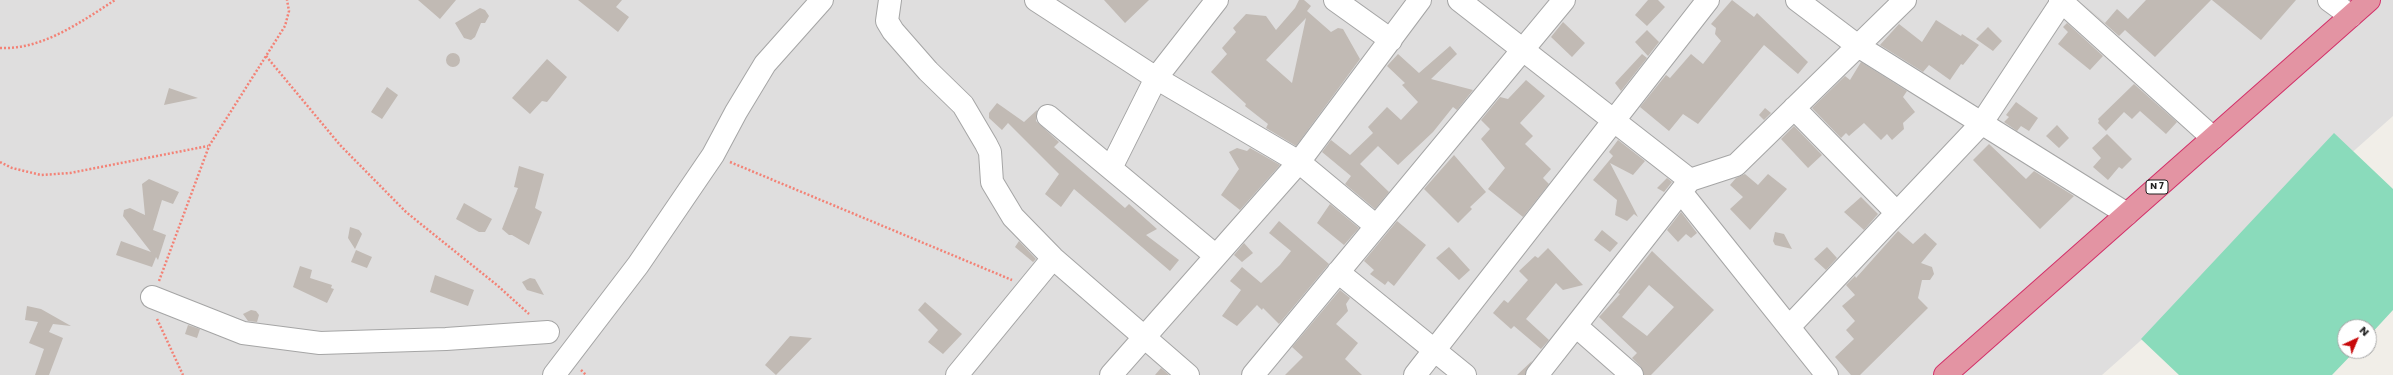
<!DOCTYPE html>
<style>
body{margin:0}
#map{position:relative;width:2393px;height:375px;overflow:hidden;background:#f1eee8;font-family:Poppins,sans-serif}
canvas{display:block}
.north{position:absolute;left:2337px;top:319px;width:40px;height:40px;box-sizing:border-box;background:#fff;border:1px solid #a6a6a6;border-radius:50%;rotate:44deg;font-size:11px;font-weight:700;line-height:16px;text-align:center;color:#212121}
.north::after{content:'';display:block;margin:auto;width:14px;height:18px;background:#c80a0b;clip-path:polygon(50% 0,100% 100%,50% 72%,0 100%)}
</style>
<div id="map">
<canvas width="2393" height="375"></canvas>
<div class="north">N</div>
</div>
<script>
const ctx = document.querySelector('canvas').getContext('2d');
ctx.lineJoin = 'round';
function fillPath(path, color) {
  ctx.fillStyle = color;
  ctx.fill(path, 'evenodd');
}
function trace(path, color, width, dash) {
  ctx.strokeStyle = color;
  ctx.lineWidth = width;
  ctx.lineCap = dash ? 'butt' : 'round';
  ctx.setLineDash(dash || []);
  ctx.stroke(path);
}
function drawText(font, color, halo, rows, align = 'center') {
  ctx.font = font + ' Poppins,sans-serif';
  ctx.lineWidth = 3.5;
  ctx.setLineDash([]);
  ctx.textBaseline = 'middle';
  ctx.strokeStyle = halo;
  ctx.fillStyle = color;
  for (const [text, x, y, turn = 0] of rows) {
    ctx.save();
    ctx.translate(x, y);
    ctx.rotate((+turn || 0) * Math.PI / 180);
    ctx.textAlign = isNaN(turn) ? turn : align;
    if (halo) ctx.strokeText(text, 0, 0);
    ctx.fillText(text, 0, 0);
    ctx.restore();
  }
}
const residential = new Path2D(`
 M0 0H2393V116L2102 375H0Z`);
const pitch = new Path2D(`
 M2334 133 2393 189V310L2369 336V327H2345V351H2355L2332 375H2179L2141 339Z`);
const building = new Path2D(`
 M418 0H456L440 19Z
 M578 0H622L616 7 629 17 618 32Z
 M1104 0H1149L1125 23Z
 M1299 0H1304L1311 6 1307 11 1331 32 1338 28 1343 29 1360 59 1296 146 1266 128 1268 124 1245 106 1246 104 1211 72 1227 54 1222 48 1236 32 1233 28 1246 14 1266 16 1276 30 1295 8ZM1306 18 1292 83 1266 60Z
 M1648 0H1658L1665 7 1647 26 1635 15Z
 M1732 0 1754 17 1757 13 1808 62 1798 74 1764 45 1698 124 1683 114 1669 131 1640 107 1666 75 1670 78 1691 54 1703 64 1721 41 1715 34 1716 28 1711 24Z
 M2146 0H2211L2155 57 2125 30 2119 36 2083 4 2105 23 2117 9 2128 19Z
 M2212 0H2296L2261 40Z
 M480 8 485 10 489 16 485 23H481L475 37 471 40 464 38 455 23Z
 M1936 20 1961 36 1962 34 1979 45 1963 65 1961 64 1950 80 1929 65 1923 72 1880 45 1899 24 1922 42Z
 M1563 22 1585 43 1572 57 1551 37Z
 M2067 23 2103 56 2090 70 2058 44 2068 32 2063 27Z
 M1988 27 2002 41 1993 51 1976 39Z
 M1647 30 1659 42 1648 56 1635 42Z
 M1450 46 1457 54 1431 79 1473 90 1457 110 1453 107 1433 132 1398 165 1378 146 1360 164 1389 192 1375 209 1345 184 1351 176 1322 152 1331 140 1350 155 1373 133 1368 127 1387 107 1401 120 1418 102 1402 85 1405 83 1387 66 1398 54 1419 73Z
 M446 60a7 7 0 1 1 14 0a7 7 0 1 1-14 0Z
 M1642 54 1647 58 1621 91 1615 83Z
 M547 59 567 77 547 102 542 101 530 114 512 98Z
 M1861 62 1907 91 1903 97 1915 112 1903 123 1904 129 1892 140 1887 134 1881 140 1864 123 1849 136 1846 133 1841 138 1812 108 1845 76 1850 80Z
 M1526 80 1545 96 1520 123 1533 136 1525 144 1551 169 1543 178 1549 184 1523 217 1488 189 1505 168 1481 139 1490 129 1481 120 1500 97 1508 99Z
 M2134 84 2177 122 2166 134 2140 111 2132 119 2124 112 2106 131 2098 123 2099 121 2098 119Z
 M387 87 398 95 382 119 371 112Z
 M169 88 198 98 164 105Z
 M2016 102 2038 118 2029 131 2021 126 2017 131 2004 122 2009 117 2006 115Z
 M997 103 1024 122 1037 110 1036 121 1059 142 1054 147 1125 208 1129 204 1157 229 1146 235 1179 260 1170 271 1074 189 1061 207 1045 194 1059 174 1008 123 1002 130 989 118V113Z
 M1765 108 1771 113 1764 120 1759 115Z
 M2057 125 2069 138 2059 148 2046 136Z
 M1794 126 1822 155 1808 168 1781 139Z
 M2107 134 2132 159 2122 169 2119 167 2108 180 2093 167 2101 158 2092 148Z
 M1618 140 1645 161 1633 175 1610 163 1638 217 1634 214 1627 221 1615 215 1617 200 1593 180 1613 156 1609 152Z
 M1989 144 2026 179 2034 171 2074 196 2040 229 1973 160Z
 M1237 148 1247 151 1250 148 1280 165 1240 210 1221 195 1239 169 1229 152Z
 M1454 155 1486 192 1470 207 1472 209 1458 223 1424 189Z
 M519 166 544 174 535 208 542 212 529 245 512 235H509L502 229 518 188 514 187Z
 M1745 174 1758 185 1768 174 1787 189 1750 230 1730 209 1743 197 1730 185 1736 178Z
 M1667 178 1672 182 1664 192 1657 188Z
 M149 179 179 192 173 204 162 200 153 230 166 235 158 260 156 257 152 267 116 255 121 241 151 252 123 216 124 210 130 208 145 215 142 184Z
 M1861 197 1878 214 1864 230 1844 212Z
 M464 203 492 219 485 232H479L456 219Z
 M1330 204 1359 228 1344 245 1317 223Z
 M1681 212 1697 233 1691 238 1686 234 1678 242 1667 230Z
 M1279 221 1329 264 1279 324 1263 308 1262 310 1257 305 1237 326 1222 316 1241 290 1230 281 1242 267 1261 283 1280 265 1291 251 1269 233Z
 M1397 221 1426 245 1394 286 1388 281 1385 285 1370 274 1374 270 1364 261Z
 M350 227 359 230 362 234 355 249 348 238Z
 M1602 230 1618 243 1610 252 1594 240Z
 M1898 231 1913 244 1925 233 1937 244 1921 263 1932 267 1934 274 1930 280H1922L1918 298 1928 308 1860 375H1851L1835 357 1854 339 1846 330 1855 321 1842 306 1855 295 1846 285 1855 276 1856 278Z
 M1775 232 1784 234 1792 249 1775 245 1773 241Z
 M1019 241 1036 259 1033 262 1015 247Z
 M1244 243 1253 253 1242 262 1234 255Z
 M1449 247 1470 270 1459 280 1436 258Z
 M1827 247 1837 258 1826 270 1814 259Z
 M1548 248 1583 285 1563 290 1556 283 1526 319 1549 340 1541 349 1514 326 1511 329 1493 313 1504 300 1508 303 1528 280 1519 271 1535 256 1538 258Z
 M356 250 372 257 367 268 351 262Z
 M1652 251 1714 310 1651 375H1644L1640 366 1632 358 1637 353 1599 317 1620 294 1618 293ZM1649 285 1674 307 1647 336 1622 317Z
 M300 266 312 270 310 278 332 285 331 288 334 289 327 303 293 287Z
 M435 275 474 290 468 306 430 292Z
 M530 278 535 279 544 295 527 290 522 282Z
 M1340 290 1350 298 1346 304 1348 311 1336 324 1358 343 1345 359 1362 375H1285L1303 357 1292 347Z
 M925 302 962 334 943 354 928 342 938 330 918 310Z
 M27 306 41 309 71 326 53 324 49 332 63 338 49 375H35L44 349 29 343 38 322 25 320Z
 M251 310 256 311 259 315 257 322 248 321 243 314Z
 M188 325 200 329 197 338 185 334Z
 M790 336 812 338 776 375 765 365Z
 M1532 361 1525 375H1517Z
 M1161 368 1169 375H1155Z`);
const path = new Path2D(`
 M0 48C42 50 81 22 115 0
 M266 56 340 145 406 212 498 286 529 314
 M0 162 12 168 41 175 70 173 208 146
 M730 162 1012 280
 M159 281 209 146 285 26 289 11 287 0
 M157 319 183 375
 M581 370 586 375`);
const minor = new Path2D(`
 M890 0 887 21 893 31 928 71 963 105 986 144 990 152 992 182 1013 217 1053 258 1188 375
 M1036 0 1156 78 1299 162 1376 226
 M1335 0 1391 40
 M1459 0 1690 180
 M1797 0 1858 46 2127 214
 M2060 0 2213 138
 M2329 0 2351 16
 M1794 108 1897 213
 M1048 116 1216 256
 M1111 168 1156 78 1217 0
 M1681 192 1827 375
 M1338 272 1465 375
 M152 297 243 333 320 343 446 339 548 332
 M1576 326 1632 375
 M1789 327 1981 124 2063 0
 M554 375 638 265 713 155 736 112 765 64 822 0
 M957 375 1053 258
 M1111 375 1299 162 1420 0
 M1253 375 1564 0
 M1415 375 1708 0
 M1537 375 1690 180 1736 165 1905 0`);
const highway = new Path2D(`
 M1945 375 2369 0`);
const shields = [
 [2157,187,22]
];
const shieldNames = [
 ["N 7",2157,187]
];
fillPath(residential, '#dfdede');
fillPath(pitch, '#8adbbb');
fillPath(building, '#c1bab4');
trace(minor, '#a5a5a5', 24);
trace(highway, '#d33069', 24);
trace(path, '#f38276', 2.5, [2, 2]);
trace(minor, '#fff', 22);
trace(highway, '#e394a3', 22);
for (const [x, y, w] of shields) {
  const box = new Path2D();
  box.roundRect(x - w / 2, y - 7, w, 14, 3);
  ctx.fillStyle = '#fff';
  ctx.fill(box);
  trace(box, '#212121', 1);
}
drawText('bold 9px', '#212121', null, shieldNames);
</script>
